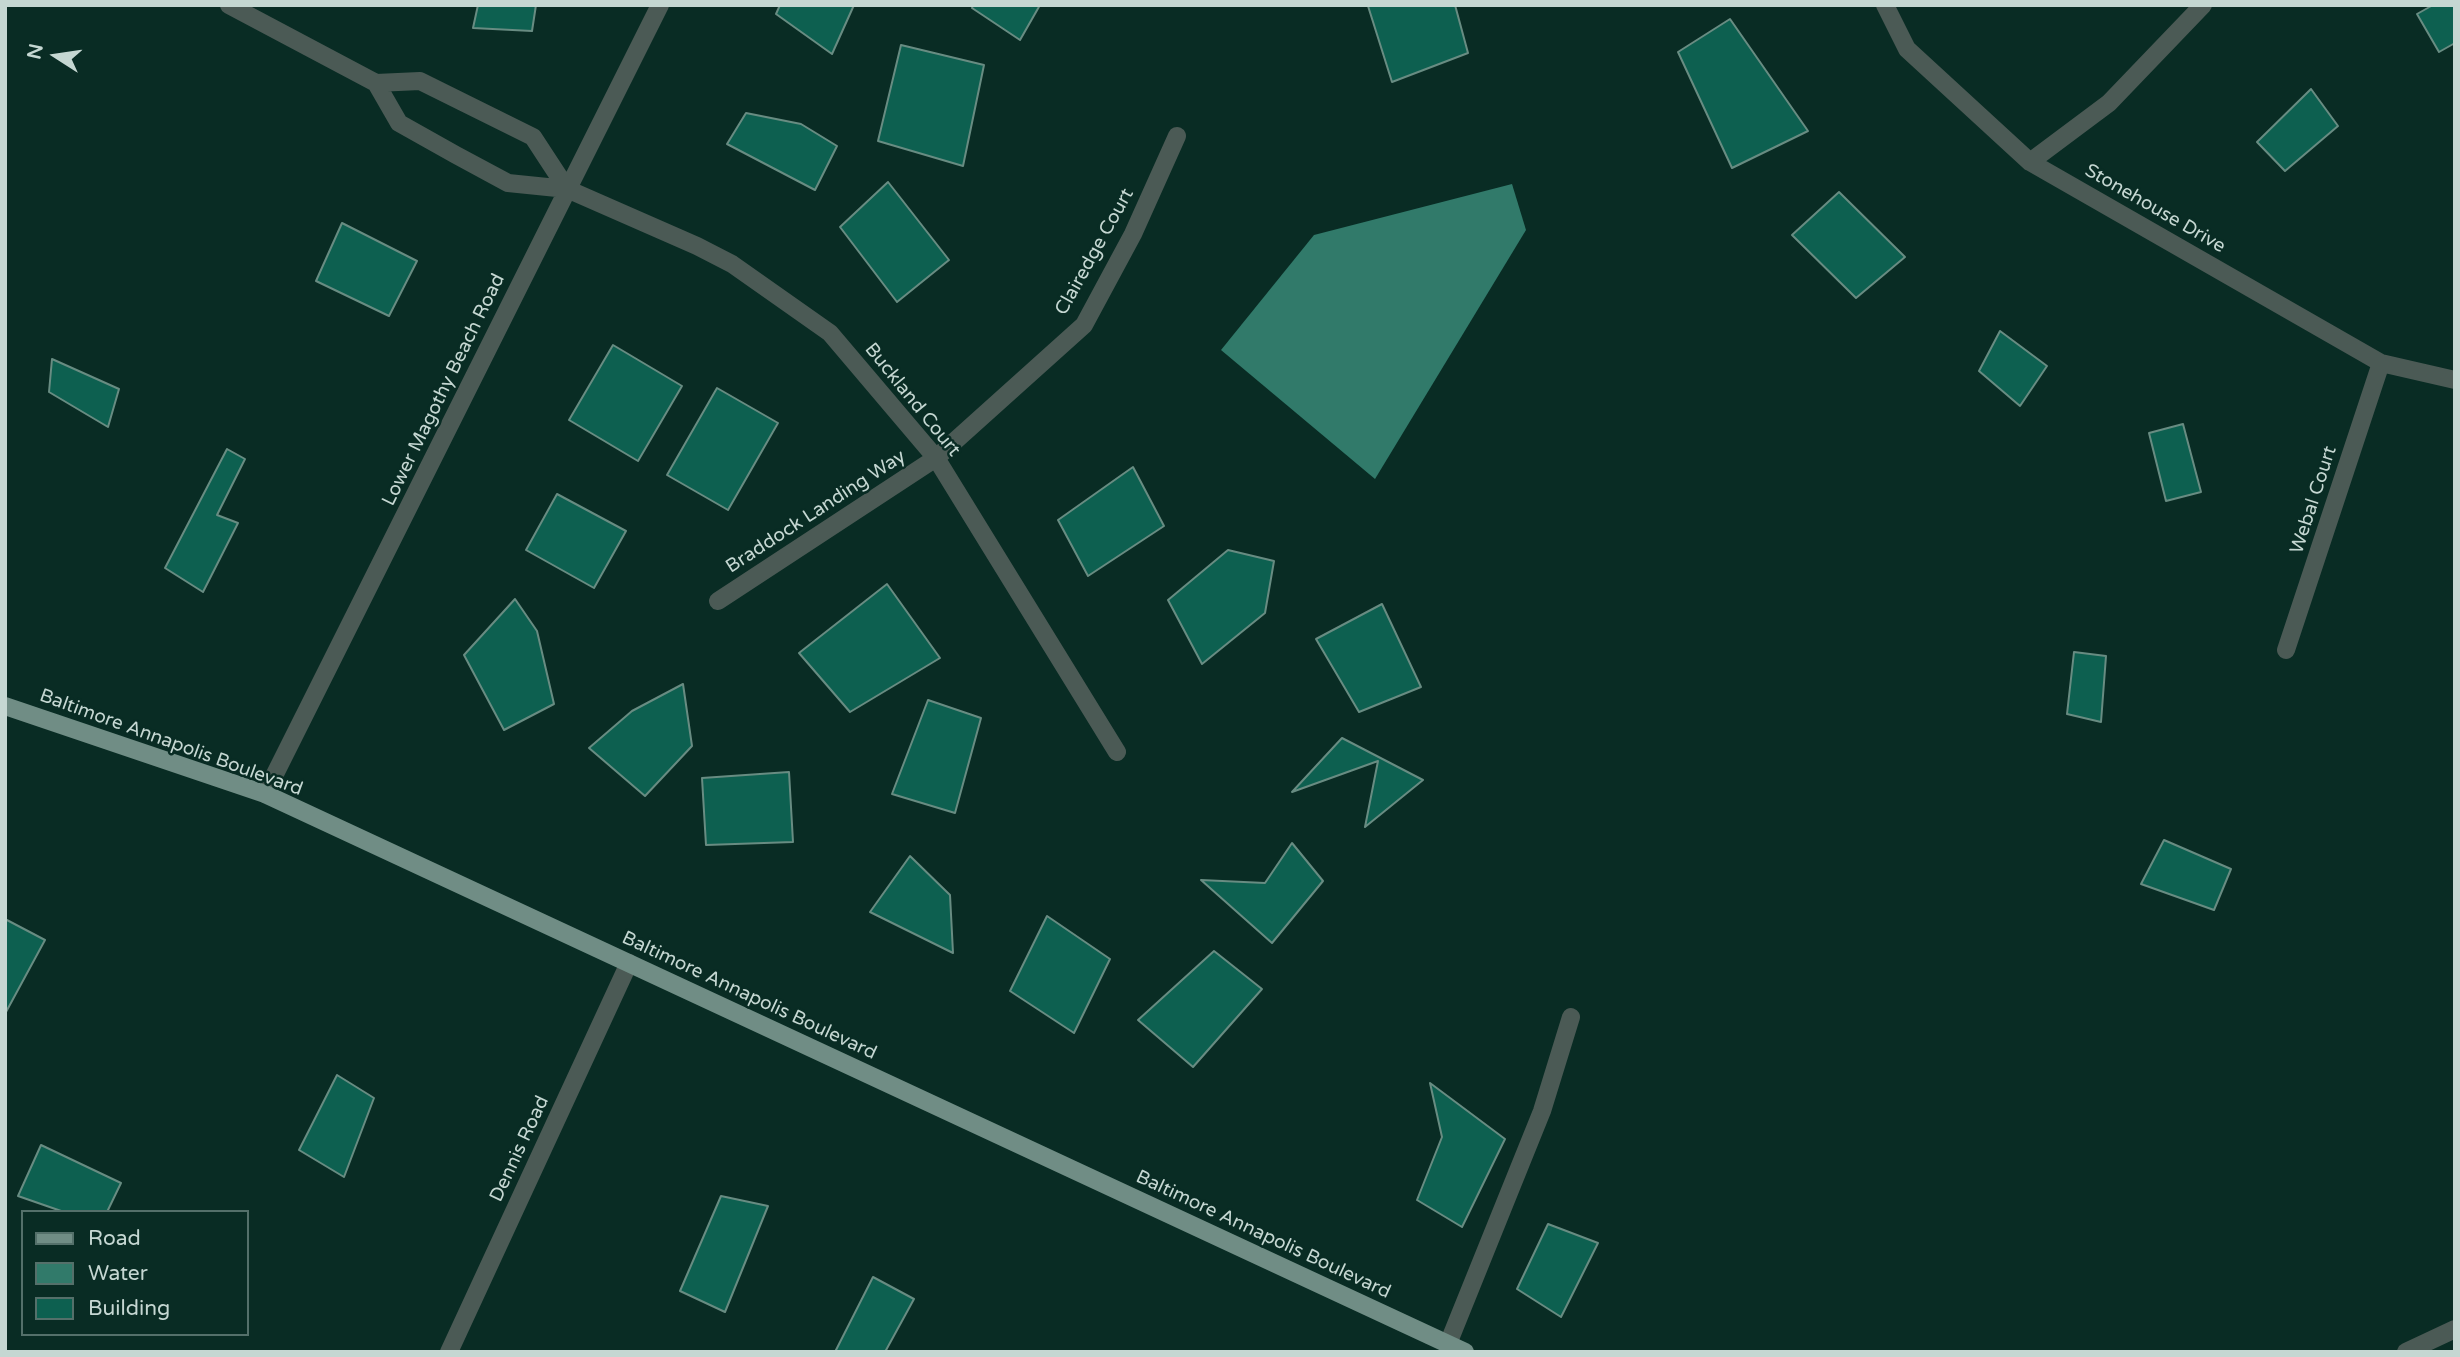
<!DOCTYPE html>
<style>
body{margin:0}
#map{position:relative;width:2460px;height:1357px;overflow:hidden;background:#092c24;font-family:"Varela Round",sans-serif}
canvas{display:block}
.frame{position:absolute;inset:0;border:7px solid #c5d7d2;pointer-events:none}
.legend{position:absolute;left:21px;top:1210px;width:228px;height:126px;box-sizing:border-box;background:#092c24;border:2px solid #54706a;margin:0;padding:9px 12px;list-style:none;font-size:21px;color:#c5d7d2}
.legend li{display:flex;align-items:center;gap:14px;height:35px}
.legend b{width:35px;border:2px solid #54706a}
.north{position:absolute;left:21px;top:21px;width:70px;height:70px;-webkit-text-stroke:5px #092c24;paint-order:stroke;rotate:282deg;font-size:19px;font-weight:700;line-height:28px;text-align:center;color:#c5d7d2}
.north::after{content:'';display:block;margin:auto;width:24px;height:32px;background:#c5d7d2;clip-path:polygon(50% 0,100% 100%,50% 72%,0 100%)}
</style>
<div id="map">
<canvas width="2460" height="1357"></canvas>
<div class="frame"></div>
<ul class="legend">
<li><b style="height:9px;background:#708d85"></b>Road</li>
<li><b style="height:19px;background:#317a6a"></b>Water</li>
<li><b style="height:19px;background:#0d6050"></b>Building</li>
</ul>
<div class="north">N</div>
</div>
<script>
const ctx = document.querySelector('canvas').getContext('2d');
ctx.lineJoin = 'round';
function fillPath(path, color) {
  ctx.fillStyle = color;
  ctx.fill(path, 'evenodd');
}
function trace(path, color, width, dash) {
  ctx.strokeStyle = color;
  ctx.lineWidth = width;
  ctx.lineCap = dash ? 'butt' : 'round';
  ctx.setLineDash(dash || []);
  ctx.stroke(path);
}
function drawText(font, color, halo, rows, align = 'center') {
  ctx.font = font + ' "Varela Round",sans-serif';
  ctx.lineWidth = 5;
  ctx.setLineDash([]);
  ctx.textBaseline = 'middle';
  ctx.strokeStyle = halo;
  ctx.fillStyle = color;
  for (const [text, x, y, turn = 0] of rows) {
    ctx.save();
    ctx.translate(x, y);
    ctx.rotate((+turn || 0) * Math.PI / 180);
    ctx.textAlign = isNaN(turn) ? turn : align;
    if (halo) ctx.strokeText(text, 0, 0);
    ctx.fillText(text, 0, 0);
    ctx.restore();
  }
}
const water = new Path2D(`
 M1512 184 1526 230 1375 479 1221 350 1314 235Z`);
const building = new Path2D(`
 M478 5H536L532 31 473 28Z
 M780 5H854L832 54 776 14Z
 M973 5H1040L1020 40 972 8Z
 M1455 5 1468 53 1392 82 1368 6Z
 M2433 5H2455V43L2439 52 2417 14Z
 M1730 19 1808 131 1732 168 1678 52Z
 M901 45 984 65 963 166 878 141Z
 M2311 89 2338 126 2285 171 2257 142Z
 M746 113 801 124 837 146 815 190 727 144Z
 M888 182 949 260 897 302 840 227Z
 M1839 192 1905 257 1856 298 1792 235Z
 M342 223 417 261 389 316 316 281Z
 M2000 331 2047 366 2020 406 1979 371Z
 M613 345 682 386 638 461 569 420Z
 M52 359 119 389 108 427 49 392Z
 M717 388 778 423 728 510 667 475Z
 M2183 424 2201 492 2166 501 2149 433Z
 M227 449 245 459 217 515 238 523 203 592 165 568Z
 M1133 467 1164 526 1088 576 1058 520Z
 M557 494 626 531 594 588 526 550Z
 M1228 550 1274 561 1265 613 1202 664 1168 600Z
 M887 584 940 658 850 712 799 653Z
 M515 599 537 631 554 704 504 730 464 655Z
 M1382 604 1421 687 1359 712 1316 639Z
 M2074 652 2106 656 2101 722 2067 714Z
 M683 684 692 746 645 796 589 748 632 711Z
 M928 700 981 718 955 813 892 794Z
 M1342 738 1423 780 1365 827 1378 761 1292 792Z
 M789 772 793 842 706 845 702 778Z
 M2164 840 2231 869 2214 910 2141 884Z
 M1292 843 1323 881 1272 943 1201 880 1265 883Z
 M910 856 950 895 953 953 870 912Z
 M1047 916 1110 959 1074 1033 1010 991Z
 M5 919 45 940 6 1012H5Z
 M1214 951 1262 989 1193 1067 1138 1020Z
 M337 1075 374 1098 344 1177 299 1150Z
 M1430 1083 1505 1139 1462 1227 1417 1200 1442 1137Z
 M41 1145 121 1183 107 1212H64L18 1196Z
 M721 1196 768 1206 725 1312 680 1291Z
 M1548 1224 1598 1243 1561 1317 1517 1289Z
 M873 1277 914 1299 885 1352H835Z`);
const minor = new Path2D(`
 M229 5 376 83 420 81 533 137 567 189
 M1885 5 1907 49 2030 162 2381 363 2455 380
 M376 83 399 123 456 155 508 183 567 189 697 246 732 264 830 333 936 458 1117 752
 M2030 162 2109 103 2203 5
 M718 601 936 458 1084 325 1133 234 1177 136
 M2286 650 2381 363
 M265 794 660 5
 M1448 1344 1542 1111 1571 1017
 M449 1352 629 963
 M2406 1352 2455 1329`);
const major = new Path2D(`
 M5 706 265 794 1465 1352`);
const streetNames = [
 ["Stonehouse Drive",2155,209,30],
 ["Clairedge Court",1095,252,-61],
 ["Lower Magothy Beach Road",444,390,-64],
 ["Buckland Court",912,400,51],
 ["Webal Court",2314,500,-72],
 ["Braddock Landing Way",816,512,-33],
 ["Baltimore Annapolis Boulevard",171,743,20],
 ["Baltimore Annapolis Boulevard",749,996,25],
 ["Dennis Road",520,1149,-65],
 ["Baltimore Annapolis Boulevard",1263,1235,25]
];
fillPath(water, '#317a6a');
fillPath(building, '#0d6050');
trace(building, '#688c82', 2);
trace(minor, '#4b5a55', 18);
trace(major, '#708d85', 18);
drawText('19px', '#c5d7d2', '#092c24', streetNames);
</script>
